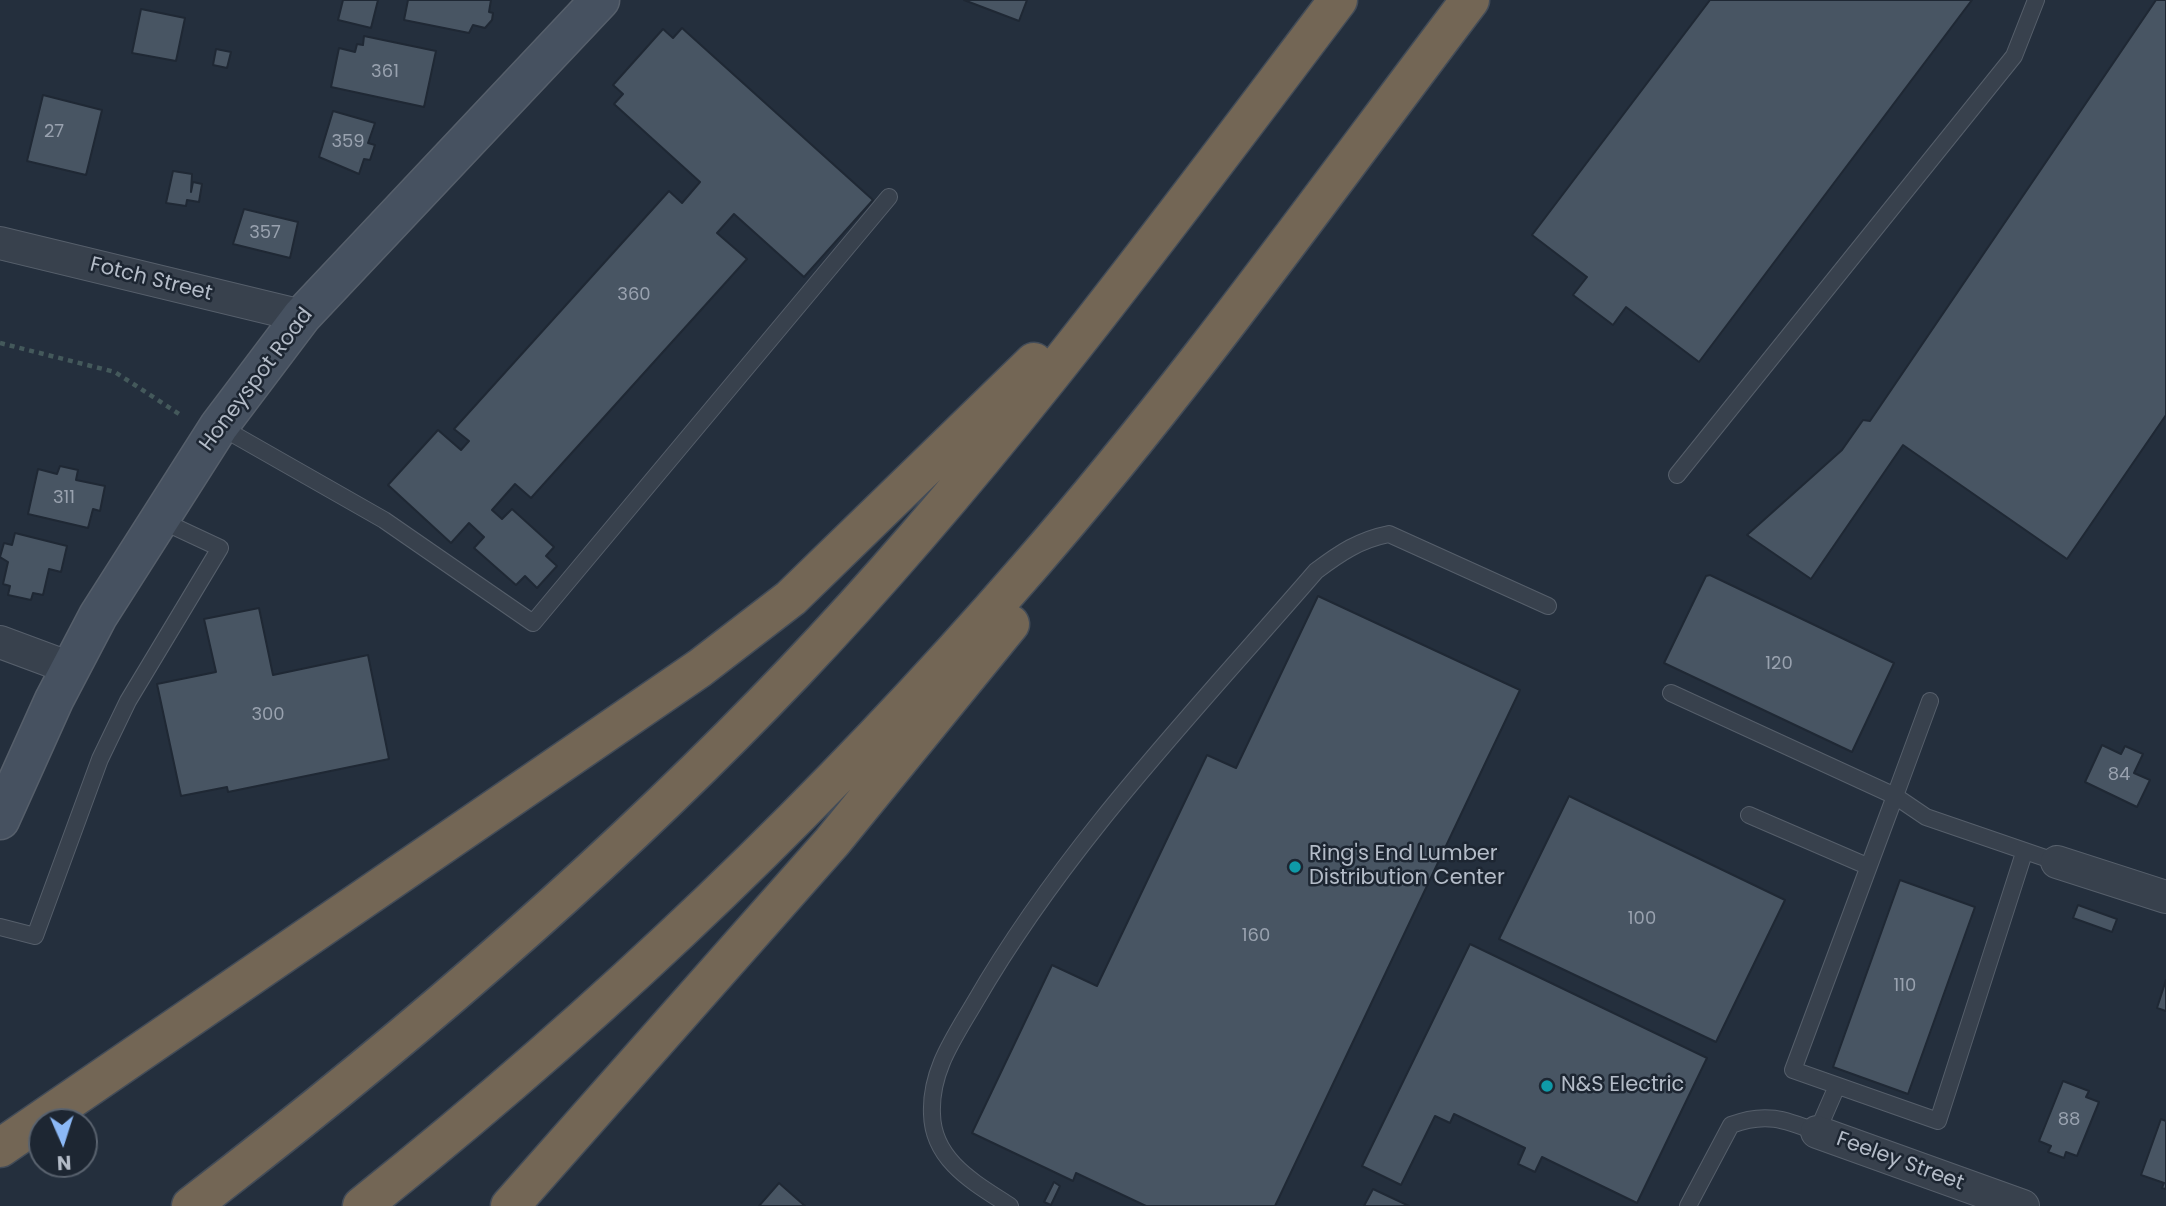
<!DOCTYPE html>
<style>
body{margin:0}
#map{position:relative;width:2166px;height:1206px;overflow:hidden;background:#242f3d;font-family:Poppins,sans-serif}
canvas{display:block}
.north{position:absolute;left:28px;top:1108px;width:70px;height:70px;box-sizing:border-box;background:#1d2632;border:2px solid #59626e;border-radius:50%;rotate:177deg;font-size:19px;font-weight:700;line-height:28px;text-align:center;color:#b4bcc8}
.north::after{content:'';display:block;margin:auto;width:24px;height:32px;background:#8bb8f6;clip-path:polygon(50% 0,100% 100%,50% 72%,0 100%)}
</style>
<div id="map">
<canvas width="2166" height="1206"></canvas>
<div class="north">N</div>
</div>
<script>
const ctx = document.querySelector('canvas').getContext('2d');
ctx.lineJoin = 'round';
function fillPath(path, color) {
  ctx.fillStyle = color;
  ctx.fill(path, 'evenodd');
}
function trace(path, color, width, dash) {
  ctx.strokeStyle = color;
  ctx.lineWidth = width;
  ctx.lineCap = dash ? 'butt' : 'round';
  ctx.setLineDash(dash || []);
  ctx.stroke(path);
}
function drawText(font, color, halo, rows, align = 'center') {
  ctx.font = font + ' Poppins,sans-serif';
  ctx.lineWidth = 5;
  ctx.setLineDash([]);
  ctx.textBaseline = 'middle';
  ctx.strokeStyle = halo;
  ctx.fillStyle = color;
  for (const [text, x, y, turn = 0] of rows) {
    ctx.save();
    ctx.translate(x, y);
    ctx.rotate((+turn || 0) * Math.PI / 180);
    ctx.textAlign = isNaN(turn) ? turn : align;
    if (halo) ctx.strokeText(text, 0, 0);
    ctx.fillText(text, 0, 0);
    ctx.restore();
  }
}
const building = new Path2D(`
 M343 0H378L371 28 338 20Z
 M408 0H491L489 12 493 13 492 20 485 28 473 25 469 33 404 20Z
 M964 0H1027L1019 21Z
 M1710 0H1972L1699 362 1626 307 1613 325 1573 295 1587 277 1532 235Z
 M2156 0H2166V415L2067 559 1903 445 1811 579 1747 535 1842 450 1863 420 1870 421Z
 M141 9 185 18 176 61 132 53Z
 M682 28 873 200 804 277 734 214 717 233 747 259 531 498 515 484 492 510 502 519 512 509 554 547 546 556 557 566 537 588 525 576 516 585 474 548 484 537 469 523 451 543 388 485 438 430 461 450 469 441 454 429 669 191 682 203 700 182 614 104 623 94 613 85 663 29 673 38Z
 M364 36 436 51 424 107 331 87 339 48 355 52 357 44 363 45Z
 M216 49 231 52 227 68 213 65Z
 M43 95 102 110 86 175 27 161Z
 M333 111 375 123 368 143 375 145 370 160 364 159 359 174 319 157Z
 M173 171 192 174 191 192 193 182 202 184 199 202 187 200 186 206 166 203Z
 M244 209 298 222 290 258 233 244Z
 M60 466 78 470 76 480 105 486 100 511 93 509 88 528 28 514 38 469 57 474Z
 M15 533 67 546 61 572 49 569 43 595 33 593 31 600 8 595 10 586 3 584 8 562 0 557 4 543 12 545Z
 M1710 575 1894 663 1852 752 1664 663 1706 576Z
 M1318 596 1520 690 1275 1206H1146L1076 1173 1073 1181 972 1133 1052 965 1097 986 1207 755 1236 768Z
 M259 608 273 675 368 655 389 759 228 792 227 787 181 796 157 684 216 672 204 619Z
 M2102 745 2121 754 2125 746 2143 754 2134 773 2150 780 2137 807 2085 782Z
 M1569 796 1785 900 1716 1042 1499 939Z
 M1900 880 1975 907 1908 1094 1833 1067Z
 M2078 905 2117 919 2112 932 2073 918Z
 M1470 944 1707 1058 1637 1203 1542 1157 1535 1172 1518 1164 1525 1148 1454 1114 1450 1123 1435 1116 1401 1185 1362 1166Z
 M2166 980V1011L2157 1008Z
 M2063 1081 2089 1091 2086 1097 2099 1102 2077 1156 2066 1152 2064 1158 2048 1152 2051 1146 2039 1141Z
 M2161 1119 2166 1121V1189L2162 1188 2164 1183 2141 1175Z
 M1054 1182 1060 1186 1051 1205 1044 1202Z
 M779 1183 805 1206H759Z
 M1373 1189 1409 1206H1364Z`);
const path = new Path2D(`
 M0 343 115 372 182 416`);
const lane = new Path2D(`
 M219 426 384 520 533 623 889 197
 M1677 475 2014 56 2036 0
 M1671 693 1895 796 1793 1070 1938 1121 2024 853
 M1930 701 1895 796 1926 817 2057 862
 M1749 815 1867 866
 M0 927 35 936 100 759 128 701 220 548 158 519
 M1010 1206C975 1183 933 1161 932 1114 930 1071 954 1038 975 1002 1066 844 1197 709 1316 571 1340 553 1359 540 1389 534L1548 606
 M1688 1206 1731 1125C1765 1112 1784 1119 1817 1132L1837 1086`);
const street = new Path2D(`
 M0 243 302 316
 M0 642 70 668
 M2057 862 2166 897
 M1817 1132 2023 1206`);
const secondary = new Path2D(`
 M0 820 54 700 98 616 219 426 302 316 600 0`);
const highway = new Path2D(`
 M0 1148 700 668 791 598 1034 362
 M191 1206C404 1042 608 867 794 672 993 463 1164 230 1338 0
 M362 1206C604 1013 826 801 1029 567 1186 387 1326 190 1470 0
 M510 1206 832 842 1010 624`);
const markers = [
 [1295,867,7,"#0f9aa8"],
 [1547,1086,7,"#0f9aa8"]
];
const numberNames = [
 ["361",385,72],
 ["27",54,132],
 ["359",348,142],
 ["357",265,233],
 ["360",634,295],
 ["311",64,498],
 ["120",1779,664],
 ["300",268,715],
 ["84",2119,775],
 ["100",1642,919],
 ["160",1256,936],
 ["110",1905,986],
 ["88",2069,1120]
];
const streetNames = [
 ["Fotch Street",151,280,14],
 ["Honeyspot Road",257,380,-53],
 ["Feeley Street",1900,1162,20]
];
const poiNames = [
 ["Ring's End Lumber",1309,855],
 ["Distribution Center",1309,879],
 ["N&S Electric",1561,1086]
];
fillPath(building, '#485563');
trace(building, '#1f2834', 2);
trace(lane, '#565f6b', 18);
trace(street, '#565f6b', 34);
trace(secondary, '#565f6b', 41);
trace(highway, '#434c58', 41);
trace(path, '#44595b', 4.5, [5, 5]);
trace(lane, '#38414d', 16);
trace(street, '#38414d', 32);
trace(secondary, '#465160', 38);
trace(highway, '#736655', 38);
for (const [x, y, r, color] of markers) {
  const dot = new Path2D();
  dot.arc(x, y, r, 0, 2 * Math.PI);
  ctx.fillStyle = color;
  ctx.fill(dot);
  trace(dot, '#1d2632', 2.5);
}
drawText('18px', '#99a2af', null, numberNames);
drawText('21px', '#b4bcc8', '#1d2632', streetNames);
drawText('21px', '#b4bcc8', '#1d2632', poiNames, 'left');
</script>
